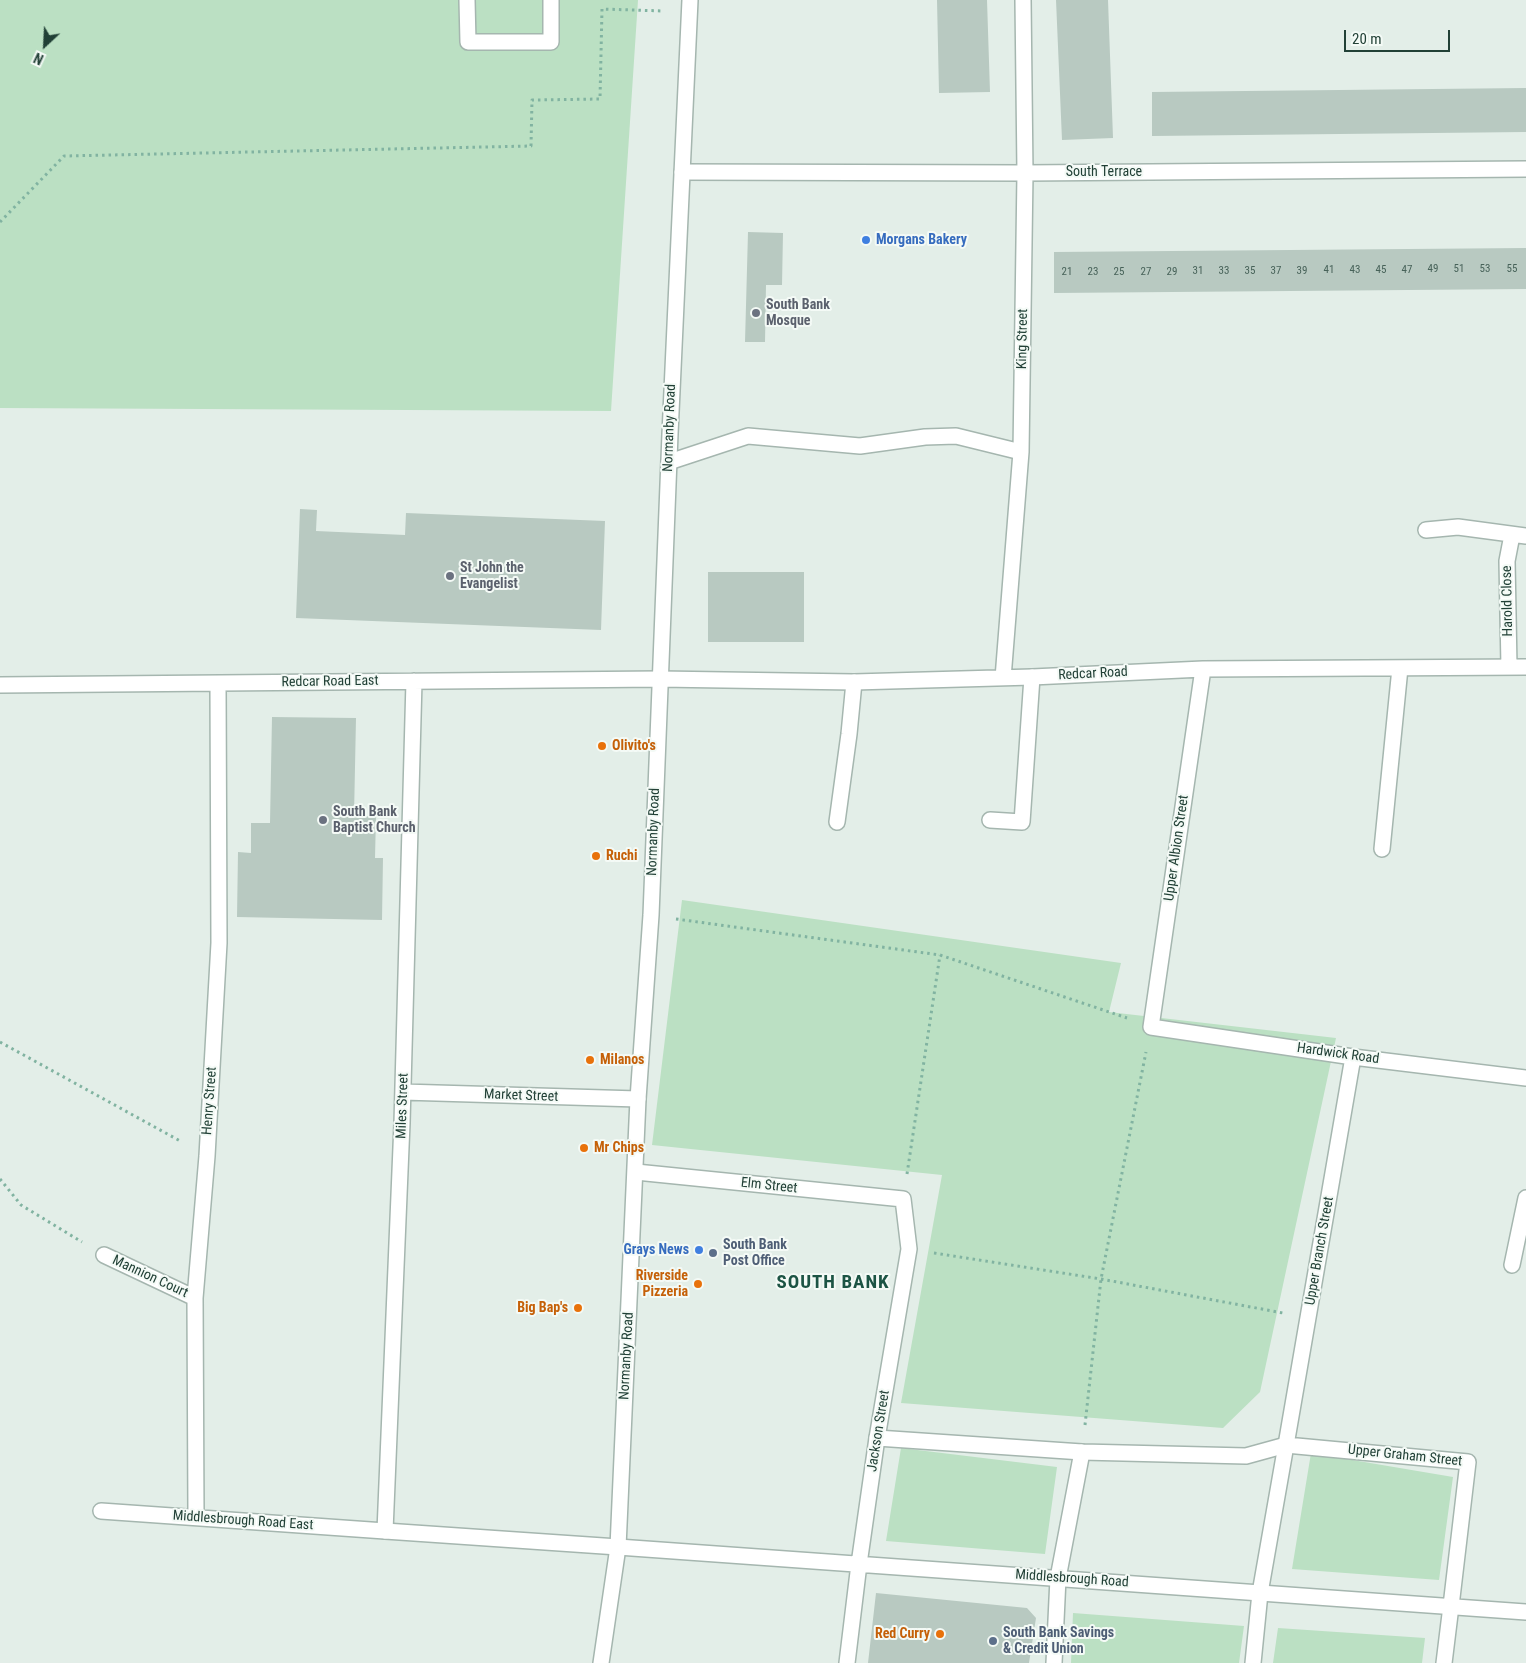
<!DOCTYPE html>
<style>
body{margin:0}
#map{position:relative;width:1526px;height:1663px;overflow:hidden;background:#e3eee8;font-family:"Roboto Condensed",sans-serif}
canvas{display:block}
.north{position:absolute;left:20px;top:20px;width:50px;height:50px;-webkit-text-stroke:4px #f4faf6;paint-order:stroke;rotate:205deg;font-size:14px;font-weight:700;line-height:20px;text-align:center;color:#214036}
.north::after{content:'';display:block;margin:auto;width:18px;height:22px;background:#214036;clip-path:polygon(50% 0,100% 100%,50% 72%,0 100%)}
.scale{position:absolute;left:1344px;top:30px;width:106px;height:22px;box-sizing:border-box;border:2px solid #214036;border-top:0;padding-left:6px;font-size:15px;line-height:18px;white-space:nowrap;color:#214036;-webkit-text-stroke:4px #f4faf6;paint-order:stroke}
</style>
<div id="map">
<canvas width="1526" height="1663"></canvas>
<div class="north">N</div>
<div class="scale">20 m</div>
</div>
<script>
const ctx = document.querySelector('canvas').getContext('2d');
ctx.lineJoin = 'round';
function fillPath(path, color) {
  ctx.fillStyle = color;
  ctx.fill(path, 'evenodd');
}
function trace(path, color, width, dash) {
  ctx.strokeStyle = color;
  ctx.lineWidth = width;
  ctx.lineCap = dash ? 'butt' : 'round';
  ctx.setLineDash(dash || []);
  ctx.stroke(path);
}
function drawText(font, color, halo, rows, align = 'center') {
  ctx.font = font + ' "Roboto Condensed",sans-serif';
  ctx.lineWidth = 4;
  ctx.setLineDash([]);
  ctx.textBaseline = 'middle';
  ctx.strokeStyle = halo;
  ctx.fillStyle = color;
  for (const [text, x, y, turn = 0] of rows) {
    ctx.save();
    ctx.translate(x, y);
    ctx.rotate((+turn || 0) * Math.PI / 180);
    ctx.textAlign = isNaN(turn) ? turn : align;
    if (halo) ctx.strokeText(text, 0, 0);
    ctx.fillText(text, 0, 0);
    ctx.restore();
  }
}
const green = new Path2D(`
 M0 0H638L611 411 0 408Z
 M682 900 1121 963 1109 1012 1336 1038 1260 1392 1223 1428 901 1403 942 1175 652 1145Z
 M901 1448 1057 1467 1045 1554 886 1541Z
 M1311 1453 1453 1477 1439 1580 1292 1569Z
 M1073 1613 1244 1626 1239 1663H1071Z
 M1278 1628 1425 1638 1422 1663H1273Z`);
const building = new Path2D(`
 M937 0H987L990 92 939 93Z
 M1056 0H1108L1113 138 1062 140Z
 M1526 88V132L1152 136V92Z
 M748 232 783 233 782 285H766L765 342H745Z
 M1526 248V289L1054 293V252Z
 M300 509 317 510 316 531 405 535 406 513 605 521 601 630 296 618Z
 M708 572H804V642H708Z
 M272 717 356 718 354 816H376L375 858H383L382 920 237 917 238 852 251 853V823H270Z
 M876 1593 1027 1608 1036 1618 1029 1663H868Z`);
const path = new Path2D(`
 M0 222 64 156 531 146 532 100 600 99 602 9 664 11
 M676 919 940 955 1127 1018
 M0 1042 182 1142
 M907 1174 940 955
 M0 1179 21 1205 82 1242
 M934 1253 1101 1279 1283 1313
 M1085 1425 1101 1279 1146 1052`);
const service = new Path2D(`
 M467 0 468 42H551V0
 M990 820 1022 822 1032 677
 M837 822 849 734 854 682
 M877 1438 1082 1452 1246 1456 1286 1445
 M1444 1663 1451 1606`);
const pedestrian = new Path2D(`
 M385 1531 618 1547
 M1054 1663 1058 1578 1082 1452
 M1253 1663 1260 1593 1286 1445`);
const minor = new Path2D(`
 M682 172 1025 173 1526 169
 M669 462 748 436 860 446 925 437 956 436 1021 452
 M1426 530 1458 527 1526 536
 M1509 667 1507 561 1512 535
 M1203 669 1151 1027 1353 1057 1526 1078
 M1003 678 1021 452 1025 173 1023 0
 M0 685 660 679 854 682 1032 677 1203 669 1526 667
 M1382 849 1400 668
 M1353 1057 1286 1445 1468 1462 1451 1606
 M403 1092 638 1099
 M636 1172 903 1199 909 1249 877 1438 859 1564 847 1663
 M104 1255 195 1298
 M1512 1265 1526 1198
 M101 1511 385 1531 402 1123 414 681
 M196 1517 195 1298 207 1156 219 943 218 684
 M618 1547 1526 1612`);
const tertiary = new Path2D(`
 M601 1663 618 1547 638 1099 651 915 670 434 690 0`);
const markers = [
 [866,240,5,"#3f7fe0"],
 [756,313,5,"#6b7280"],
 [450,576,5,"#6b7280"],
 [602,746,5,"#e8710a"],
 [323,820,5,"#6b7280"],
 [596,856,5,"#e8710a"],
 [590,1060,5,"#e8710a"],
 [584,1148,5,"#e8710a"],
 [699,1250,5,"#3f7fe0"],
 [713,1253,5,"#5c6f8a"],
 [698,1284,5,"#e8710a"],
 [578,1308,5,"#e8710a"],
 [940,1634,5,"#e8710a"],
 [993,1641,5,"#5c6f8a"]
];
const numberNames = [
 ["49",1433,269],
 ["51",1459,269],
 ["53",1485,269],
 ["55",1512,269],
 ["41",1329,270],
 ["43",1355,270],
 ["45",1381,270],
 ["47",1407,270],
 ["31",1198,271],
 ["33",1224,271],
 ["35",1250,271],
 ["37",1276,271],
 ["39",1302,271],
 ["21",1067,272],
 ["23",1093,272],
 ["25",1119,272],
 ["27",1146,272],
 ["29",1172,272]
];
const streetNames = [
 ["South Terrace",1104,172],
 ["King Street",1023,339,-89],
 ["Normanby Road",670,428,-88],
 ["Harold Close",1508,601,-91],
 ["Redcar Road",1093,674,-3],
 ["Redcar Road East",330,682,-1],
 ["Normanby Road",654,832,-88],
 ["Upper Albion Street",1177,848,-82],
 ["Hardwick Road",1338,1054,8],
 ["Market Street",521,1096,2],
 ["Henry Street",210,1101,-86],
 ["Miles Street",403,1106,-88],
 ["Elm Street",769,1186,6],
 ["Upper Branch Street",1320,1251,-80],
 ["Mannion Court",150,1277,25],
 ["Normanby Road",627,1356,-87],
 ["Jackson Street",879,1431,-81],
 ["Upper Graham Street",1405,1456,6],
 ["Middlesbrough Road East",243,1521,4],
 ["Middlesbrough Road",1072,1579,4]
];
const shopNames = [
 ["Morgans Bakery",876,240],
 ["Grays News",689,1250,"right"]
];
const worshipNames = [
 ["South Bank",766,305],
 ["Mosque",766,321],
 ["St John the",460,568],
 ["Evangelist",460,584],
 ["South Bank",333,812],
 ["Baptist Church",333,828]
];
const foodNames = [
 ["Olivito's",612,746],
 ["Ruchi",606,856],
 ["Milanos",600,1060],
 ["Mr Chips",594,1148],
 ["Riverside",688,1276,"right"],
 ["Pizzeria",688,1292,"right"],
 ["Big Bap's",568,1308,"right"],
 ["Red Curry",930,1634,"right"]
];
const serviceNames = [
 ["South Bank",723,1245],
 ["Post Office",723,1261],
 ["South Bank Savings",1003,1633],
 ["& Credit Union",1003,1649]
];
const districtNames = [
 ["SOUTH BANK",833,1283]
];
fillPath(green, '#bbe0c3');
fillPath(building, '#b8c9c1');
trace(service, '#a5b6af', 18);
trace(pedestrian, '#a5b6af', 18);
trace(minor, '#a5b6af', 18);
trace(tertiary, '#a5b6af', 18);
trace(path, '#81b3a1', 3, [2.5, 4]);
trace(service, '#fff', 15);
trace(pedestrian, '#fff', 15);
trace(minor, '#fff', 15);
trace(tertiary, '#fff', 15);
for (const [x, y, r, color] of markers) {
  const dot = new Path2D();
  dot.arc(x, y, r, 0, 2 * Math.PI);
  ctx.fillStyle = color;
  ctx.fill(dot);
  trace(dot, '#f4faf6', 2);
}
drawText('11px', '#476259', null, numberNames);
drawText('14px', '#214036', '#f4faf6', streetNames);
drawText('bold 14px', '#366cbe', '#f4faf6', shopNames, 'left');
drawText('bold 14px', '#5b616d', '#f4faf6', worshipNames, 'left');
drawText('bold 14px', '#c56008', '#f4faf6', foodNames, 'left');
drawText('bold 14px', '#4e5e75', '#f4faf6', serviceNames, 'left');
ctx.letterSpacing = '1px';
drawText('bold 19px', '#1c5444', '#f4faf6', districtNames);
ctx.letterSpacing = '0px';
</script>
